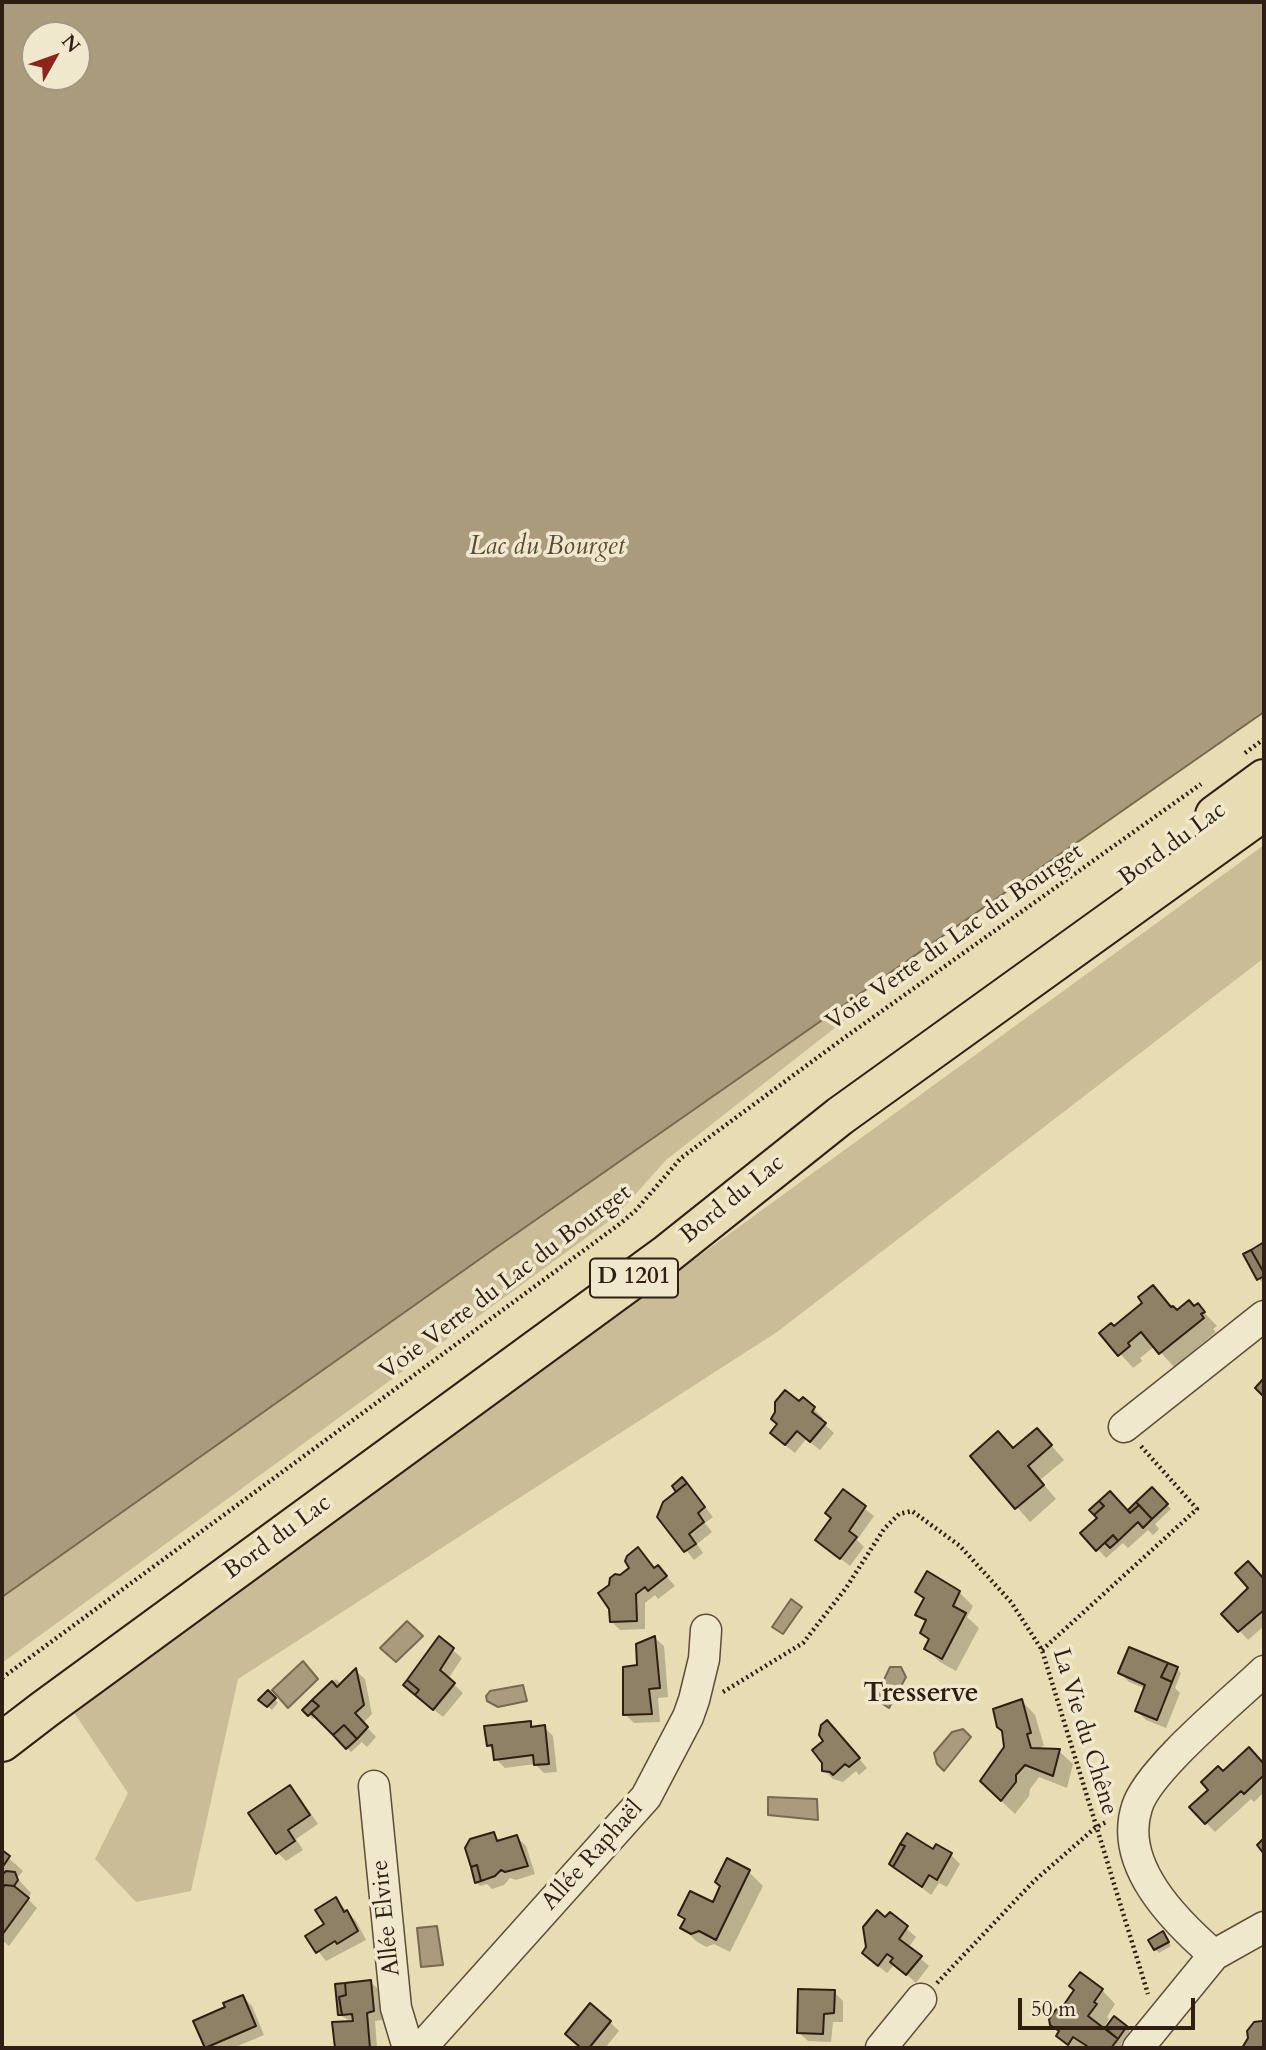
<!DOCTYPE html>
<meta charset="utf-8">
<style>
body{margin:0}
#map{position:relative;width:1266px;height:2050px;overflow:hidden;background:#e8dcb2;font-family:Cardo,serif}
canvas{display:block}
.frame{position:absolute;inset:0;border:4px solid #2f1e13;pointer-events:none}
.north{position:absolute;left:21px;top:21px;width:70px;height:70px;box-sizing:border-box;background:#f0e8cd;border:2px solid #a39783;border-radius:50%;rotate:50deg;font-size:19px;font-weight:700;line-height:28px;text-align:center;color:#2f1e13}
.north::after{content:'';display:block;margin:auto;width:24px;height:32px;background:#8f2418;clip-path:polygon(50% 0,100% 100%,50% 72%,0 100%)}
.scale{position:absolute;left:1018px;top:1998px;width:177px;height:32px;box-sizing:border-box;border:4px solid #2f1e13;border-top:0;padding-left:9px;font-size:21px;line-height:24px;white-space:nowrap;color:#2f1e13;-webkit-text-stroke:5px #f0e8cd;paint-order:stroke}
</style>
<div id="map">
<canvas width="1266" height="2050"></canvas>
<div class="frame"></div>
<div class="north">N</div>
<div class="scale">50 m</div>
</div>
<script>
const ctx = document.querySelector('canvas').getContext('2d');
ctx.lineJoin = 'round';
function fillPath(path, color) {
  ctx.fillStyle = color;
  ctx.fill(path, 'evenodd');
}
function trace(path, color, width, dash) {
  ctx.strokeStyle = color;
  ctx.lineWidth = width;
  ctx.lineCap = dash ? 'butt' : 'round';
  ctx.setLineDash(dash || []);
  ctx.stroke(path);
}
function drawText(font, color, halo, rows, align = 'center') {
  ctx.font = font + ' Cardo,serif';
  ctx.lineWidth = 7;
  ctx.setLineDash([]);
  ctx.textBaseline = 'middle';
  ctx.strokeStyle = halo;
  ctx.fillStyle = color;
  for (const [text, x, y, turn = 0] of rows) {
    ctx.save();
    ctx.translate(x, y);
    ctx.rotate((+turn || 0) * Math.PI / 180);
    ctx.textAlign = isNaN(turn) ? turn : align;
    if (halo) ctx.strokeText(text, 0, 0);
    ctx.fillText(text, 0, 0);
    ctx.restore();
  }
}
const green = new Path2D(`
 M1264 845V958L777 1332 238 1679 191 1891 136 1902 95 1859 128 1793 73 1711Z
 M849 962 864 1003 859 1009 666 1160 616 1216 2 1663V1439Z`);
const water = new Path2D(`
 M2 2H1264V712L494 1249 2 1597ZM77 35V77H35V35Z
 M791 1599 802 1607 783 1634 772 1627Z
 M407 1621 423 1636 396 1662 380 1648Z
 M303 1661 318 1679 288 1708 272 1690Z
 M890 1667H901L906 1677 889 1708 875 1699Z
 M523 1685 527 1701 498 1707 487 1701 486 1696 490 1691Z
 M963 1729 971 1737 944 1771 937 1764 934 1753 952 1732Z
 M768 1797 817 1799 818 1820 768 1815Z
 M437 1926 443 1965 421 1967 417 1928Z`);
const shadow = new Path2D(`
 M1264 1244V1282L1263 1283 1259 1279 1253 1250Z
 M1153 1287 1177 1312 1198 1306 1217 1326 1213 1329 1216 1332 1174 1367 1155 1346 1140 1358 1142 1361 1133 1368 1102 1333 1114 1328 1145 1303Z
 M799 1403 814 1409 823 1418 821 1421 834 1433 820 1450 806 1439 795 1453 781 1442 779 1424Z
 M1050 1444 1064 1460 1040 1480 1056 1499 1030 1522 972 1456Z
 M1152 1489 1171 1509 1155 1524 1159 1529 1153 1535 1148 1530 1128 1548 1123 1543 1106 1558 1083 1533 1128 1512Z
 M843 1492 874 1516 857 1540 864 1547 850 1566 817 1540 833 1519Z
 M695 1494 713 1517 705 1523 712 1532 697 1544 703 1553 694 1560 659 1516Z
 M638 1549 655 1569 658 1567 675 1586 658 1599 655 1595 645 1603V1629L620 1630 611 1621 620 1577 632 1568Z
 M1257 1572 1264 1580V1626L1248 1640 1224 1614 1250 1588Z
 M918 1592H959L973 1606 967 1617 979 1628 956 1671 940 1662 926 1649 930 1641 922 1633 927 1623 918 1614 925 1600Z
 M655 1638 664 1646 668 1697 658 1698 660 1722 634 1723 625 1714 639 1667Z
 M439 1639 462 1658 448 1679 463 1693 443 1717 427 1704Z
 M1177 1669 1181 1673 1175 1688 1180 1693 1166 1728 1146 1720 1137 1711 1146 1689 1129 1682 1120 1673Z
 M356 1671 365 1679 372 1714 363 1723 376 1737 367 1747 362 1742 351 1752 316 1716 313 1719 304 1710 336 1679 342 1685Z
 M268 1692 278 1703 272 1710 261 1700Z
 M1022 1701 1035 1715 1044 1746 1034 1749 1059 1751 1073 1764 1067 1788 1039 1777 1030 1789 1029 1796 1015 1814 994 1794Z
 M530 1723 535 1728 544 1727 553 1736 557 1772 544 1773 535 1764 505 1768 496 1759 495 1752 488 1745Z
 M836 1731 867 1768 859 1775 856 1771 843 1782 833 1779 824 1770Z
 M1249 1750 1264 1765V1792L1254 1802 1251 1799 1215 1832 1192 1808Z
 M290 1787 299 1796 318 1824 296 1839 303 1850 286 1861 277 1852Z
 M493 1834 501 1841 517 1837 526 1846 535 1874 516 1880 510 1878 504 1885 492 1889 487 1884 480 1886 476 1882Z
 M937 1847 951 1855 960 1864 947 1887 939 1883 931 1895 899 1870 934 1851Z
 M2 1852 23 1871 17 1878 31 1893 28 1899 37 1908 9 1946 2 1940Z
 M728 1861 749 1872 763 1886 730 1952 714 1944 706 1947 696 1941 682 1927 686 1920 680 1914 713 1904 722 1886Z
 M336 1899 356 1921 366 1940 326 1961 307 1937 326 1924Z
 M890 1914 916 1937 908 1948 929 1966 916 1983 895 1964 887 1973 873 1962 885 1919Z
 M1166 1937 1171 1946 1159 1953 1155 1949Z
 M371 1982 380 1991 382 2020 375 2021 377 2048H336L334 2024 352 2022 340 2015Z
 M1102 1990 1115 2004 1107 2017 1109 2019 1104 2027 1107 2029 1114 2019 1130 2031 1121 2044 1125 2048H1070L1058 2036 1060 2032 1052 2024 1061 2011Z
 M834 1992 843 2001V2022H833L831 2042 808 2041 799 2033Z
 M243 1997 252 2006 264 2035 233 2048H207L227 2008Z
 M610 2022 619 2031 605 2048H582L576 2043Z`);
const building = new Path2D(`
 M1264 1242V1273L1251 1250Z
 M1251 1250 1264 1273V1276L1257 1280 1243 1254Z
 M1153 1285 1171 1307 1173 1306 1177 1310 1189 1300 1194 1306 1198 1303 1205 1312 1201 1314 1204 1318 1159 1354 1141 1332 1128 1343 1130 1346 1118 1356 1099 1333 1111 1323 1114 1326 1142 1303 1138 1297Z
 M1264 1378V1397L1255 1388Z
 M785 1390 799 1401 803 1397 815 1407 812 1412 826 1423 810 1442 797 1431 785 1445 770 1433 777 1424 771 1419 775 1412V1402Z
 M1037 1428 1052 1445 1028 1466 1044 1485 1015 1509 970 1456 998 1431 1013 1448Z
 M682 1477 687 1483 676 1492 672 1486Z
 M687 1483 705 1507 698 1513 704 1522 689 1534 696 1544 684 1552 657 1517 663 1502Z
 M1152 1487 1168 1504 1152 1519 1136 1502Z
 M843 1489 866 1506 849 1531 857 1537 840 1559 815 1540 831 1518 825 1513Z
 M1110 1491 1130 1513 1139 1505 1152 1519 1143 1528 1138 1522 1118 1541 1113 1535 1096 1551 1080 1533 1097 1518 1094 1515 1104 1506 1099 1501Z
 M1099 1501 1104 1506 1094 1515 1089 1510Z
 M1136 1502 1139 1505 1130 1513 1128 1510Z
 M1113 1535 1118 1541 1110 1548 1105 1543Z
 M638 1547 654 1568 658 1565 667 1576 648 1591 645 1587 636 1594 637 1621 610 1622 609 1609 598 1593 609 1585 610 1578 615 1574 620 1575 629 1568 625 1561 627 1556Z
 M1248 1561 1264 1579V1610L1238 1632 1221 1614 1248 1588 1235 1573Z
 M927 1571 960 1591 953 1606 966 1613 942 1659 924 1649 929 1639 920 1633 926 1620 915 1615 924 1598 915 1592Z
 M439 1636 454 1648 440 1670 455 1683 433 1710 415 1695 419 1690 407 1680Z
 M655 1636 660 1688 649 1689 652 1714 623 1715V1667L637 1665 636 1644Z
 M1129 1647 1168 1663 1161 1677 1172 1682 1157 1720 1135 1711 1145 1685 1118 1673Z
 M1168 1663 1178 1667 1172 1682 1161 1677Z
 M356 1668 364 1705 355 1713 368 1727 357 1739 344 1725 333 1735 311 1713 319 1706 312 1700 332 1681 337 1687Z
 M407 1680 419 1690 415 1695 403 1685Z
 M268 1690 276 1698 267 1707 258 1700Z
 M1022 1699 1031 1733 1027 1734 1031 1748 1060 1749 1053 1776 1025 1765 1016 1775V1782L1001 1801 980 1781 1004 1747 1002 1731 997 1727 993 1709Z
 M312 1700 319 1706 308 1716 302 1710Z
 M827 1720 860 1758 849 1767 845 1764 833 1775 830 1772 822 1771V1763L812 1750 823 1741 819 1735 821 1725Z
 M531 1721V1727L545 1725 549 1764 534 1765 533 1755 494 1760 492 1745 487 1746 484 1726Z
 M344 1725 357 1739 346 1749 333 1735Z
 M1249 1747 1264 1764V1775L1244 1794 1241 1791 1205 1824 1189 1807 1208 1790 1201 1782 1218 1766 1223 1771Z
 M290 1785 310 1815 288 1830 295 1841 276 1854 248 1813Z
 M494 1832 497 1841 517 1835 528 1866 505 1872 501 1870 495 1876 481 1881 477 1865 471 1867 465 1848 470 1839Z
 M907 1833 933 1849 936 1844 952 1853 937 1880 929 1875 922 1887 893 1867 905 1846 900 1844Z
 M1264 1838V1854L1257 1845Z
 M900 1844 905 1846 893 1867 889 1864Z
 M2 1850 10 1856 2 1868Z
 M727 1858 750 1870 716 1940 699 1931 691 1934 680 1928 685 1919 678 1915 690 1891 713 1902 720 1886 715 1882Z
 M477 1865 481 1881 475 1883 471 1867Z
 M6 1871 15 1872 18 1880 14 1886 5 1885 2 1889V1875Z
 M5 1885 14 1886 29 1898 2 1935V1889Z
 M336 1897 344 1912 347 1910 358 1931 337 1944 335 1941 316 1953 305 1936 324 1924 315 1910Z
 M877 1910 885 1917 890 1912 908 1926 899 1939 922 1956 906 1975 890 1962 893 1958 887 1954 878 1966 862 1953 866 1947 863 1927Z
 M1163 1931 1169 1942 1154 1950 1148 1940Z
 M1080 1972 1103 1989 1094 2002 1097 2004 1088 2016 1118 2039 1111 2048H1090L1073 2037 1068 2045 1056 2036 1059 2031 1050 2025 1049 2019 1058 2007 1061 2009 1074 1990 1069 1986Z
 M371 1980 374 2011 367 2013 370 2048H335L332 2022 353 2021 352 2014 342 2015 339 1997 346 1995 345 1983Z
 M345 1983 346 1995 339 1997 342 2015H338L335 1984Z
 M798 1989 835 1990 834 2013 824 2014 823 2034 797 2033Z
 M243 1995 256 2026 205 2048 193 2021 225 2007 223 2003Z
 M590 2003 611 2021 589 2048H581L565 2034Z
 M1114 2016 1127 2026 1118 2039 1105 2028Z
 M1264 2018V2048H1242L1248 2038 1247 2031 1254 2022 1262 2021Z`);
const path = new Path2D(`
 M1245 753 1264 739
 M1042 1650 1197 1509 1139 1444
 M2 1678 621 1223 636 1210 681 1158 844 1038 1201 784
 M723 1692 803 1643 846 1588 884 1529 899 1514 912 1511 960 1546 1011 1602 1042 1650 1148 1994
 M937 1983 1034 1881 1095 1828 1108 1821`);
const minor = new Path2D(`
 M1124 1427 1264 1316
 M1264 1671C1234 1700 1148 1770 1137 1807 1118 1865 1175 1921 1214 1955L1264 1927
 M374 1786 396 2008 408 2048
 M421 2048 646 1797 688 1717 694 1700 704 1659 706 1630
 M881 2048 921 1999
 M1138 2048 1214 1955`);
const major = new Path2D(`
 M1215 815 1264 779
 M2 1742 45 1709 667 1254 840 1116 1264 811`);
const shields = [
 [634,1278,88]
];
const shieldNames = [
 ["D 1201",634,1278]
];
const streetNames = [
 ["Bord du Lac",1173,845,-36],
 ["Voie Verte du Lac du Bourget",955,938,-35],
 ["Bord du Lac",733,1200,-39],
 ["Voie Verte du Lac du Bourget",506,1283,-37],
 ["Bord du Lac",278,1538,-36],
 ["La Vie du Chêne",1084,1732,73],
 ["Allée Raphaël",593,1856,-48],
 ["Allée Elvire",387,1918,-96]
];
const waterNames = [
 ["Lac du Bourget",547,548]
];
const quarterNames = [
 ["Tresserve",921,1695]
];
fillPath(green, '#c9bc97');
fillPath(water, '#a99b7c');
trace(water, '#786952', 2);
fillPath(shadow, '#0003');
fillPath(building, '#8f8166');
trace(building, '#2f1e13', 2);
trace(minor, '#5d4e3b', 33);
trace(major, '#2f1e13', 42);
trace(path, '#2f1e13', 4.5, [2, 3.5]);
trace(minor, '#f0e8cd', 30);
trace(major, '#e8dcb2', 38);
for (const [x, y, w] of shields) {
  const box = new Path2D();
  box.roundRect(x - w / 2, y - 19.5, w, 39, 5);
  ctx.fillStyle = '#f0e8cd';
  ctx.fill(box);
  trace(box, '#2f1e13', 2);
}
drawText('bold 23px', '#2f1e13', null, shieldNames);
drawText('24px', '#2f1e13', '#f0e8cd', streetNames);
drawText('italic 26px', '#5a4a38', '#f0e8cd', waterNames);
drawText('bold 28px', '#2f1e13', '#f0e8cd', quarterNames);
</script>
